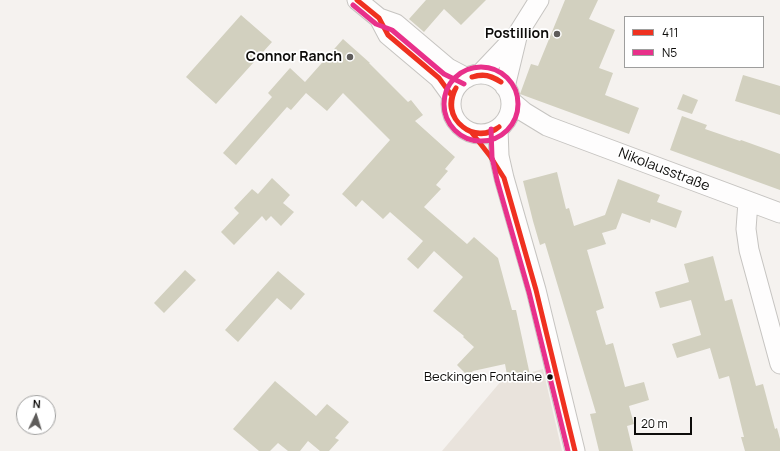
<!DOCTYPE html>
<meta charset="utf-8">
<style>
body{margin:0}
#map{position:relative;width:780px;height:451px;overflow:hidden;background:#f5f2ef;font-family:Manrope,sans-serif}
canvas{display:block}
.legend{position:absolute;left:624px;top:16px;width:140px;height:52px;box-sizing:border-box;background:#fff;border:1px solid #9e9e9d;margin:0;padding:5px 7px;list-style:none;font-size:12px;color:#0d0c0a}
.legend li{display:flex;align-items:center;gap:8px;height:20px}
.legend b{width:20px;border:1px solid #9e9e9d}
.north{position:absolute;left:16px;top:395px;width:40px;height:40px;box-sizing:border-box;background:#fff;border:1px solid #9e9e9d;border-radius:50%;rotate:4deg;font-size:11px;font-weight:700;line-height:16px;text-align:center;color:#0d0c0a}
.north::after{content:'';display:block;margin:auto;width:14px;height:18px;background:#5e5c5a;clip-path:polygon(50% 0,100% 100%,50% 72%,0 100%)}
.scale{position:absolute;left:634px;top:417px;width:58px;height:18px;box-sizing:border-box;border:2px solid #0d0c0a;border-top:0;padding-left:5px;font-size:12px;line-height:14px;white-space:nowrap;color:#0d0c0a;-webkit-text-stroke:3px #fff;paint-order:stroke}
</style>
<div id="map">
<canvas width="780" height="451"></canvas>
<ul class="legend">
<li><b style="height:5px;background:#ef3120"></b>411</li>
<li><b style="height:5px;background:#e8308a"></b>N5</li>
</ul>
<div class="north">N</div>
<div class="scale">20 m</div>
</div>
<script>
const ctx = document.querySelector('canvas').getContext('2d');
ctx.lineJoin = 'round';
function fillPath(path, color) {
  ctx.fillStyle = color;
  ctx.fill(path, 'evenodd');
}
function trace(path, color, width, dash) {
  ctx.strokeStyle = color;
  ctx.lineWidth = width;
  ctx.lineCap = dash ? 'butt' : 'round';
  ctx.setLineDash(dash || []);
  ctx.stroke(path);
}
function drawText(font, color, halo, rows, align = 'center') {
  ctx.font = font + ' Manrope,sans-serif';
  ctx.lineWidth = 3.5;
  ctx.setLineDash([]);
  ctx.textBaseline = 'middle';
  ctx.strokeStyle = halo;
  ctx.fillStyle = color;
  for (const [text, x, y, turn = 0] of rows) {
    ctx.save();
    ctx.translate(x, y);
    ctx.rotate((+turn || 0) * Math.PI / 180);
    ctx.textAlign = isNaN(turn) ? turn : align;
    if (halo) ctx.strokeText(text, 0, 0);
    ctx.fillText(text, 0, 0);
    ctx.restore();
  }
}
const built = new Path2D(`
 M543 369 562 451H442L502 380Z`);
const building = new Path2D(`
 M426 0H486L461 25 444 9 424 32 409 19Z
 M565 0H598L589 19 615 30 599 68 613 73 605 95 639 108 629 134 520 94 531 64 538 66Z
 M241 15 272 42 216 104 186 77Z
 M343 39 370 63H369L408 102 411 100 423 115 415 121 455 157 445 169 448 171 436 185 441 189 424 207 467 244 474 237 498 258 512 310H516L530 375 508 380 505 364 473 371 468 376 457 365 474 347 463 337 464 336 433 311 463 277 434 251 418 269 407 259 423 241 390 212 383 219 362 200 356 207 342 194 390 140 343 93 327 111 306 93 291 110 287 107 236 165 223 153 272 97 268 93 290 68 305 82Z
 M743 75 780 86V115L735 101Z
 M683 94 698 100 692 114 677 109Z
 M682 116 707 125 705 129 740 141 741 140 780 154V190L670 150Z
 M557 172 566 209 569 208 574 226 605 215 618 179 660 195 657 202 682 211 676 228 651 219 650 223 622 213 616 229 602 233 606 244 587 250 604 308 596 311 606 345 613 343 625 387 644 382 649 400 629 406 634 424 627 426 633 451H599L590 414 596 413 545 243 540 245 533 221 523 181Z
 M272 178 290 195 283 203 294 212 281 226 271 216 266 221 262 216 234 245 221 232 239 213 234 208 252 189 258 194Z
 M713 256 725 301 732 299 756 386 763 384 775 429 777 428 780 439V451H745L741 437H744L729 376 719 379 710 348 677 358 672 344 701 335 691 300 660 308 655 292 689 282 684 264Z
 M185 270 196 280 164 313 154 303Z
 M278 271 305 294 291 310 277 298 238 342 225 330Z
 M275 381 316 416 327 404 349 422 335 438 339 440 329 451H320L308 441 300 451H288L278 443 270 451H259L233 429Z`);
const minor = new Path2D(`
 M357 0 379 18 388 35 439 78 452 96
 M379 18 396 24 448 68 467 78
 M480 74 517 35 539 0
 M451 104a30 30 0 1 1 60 0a30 30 0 1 1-60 0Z
 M505 87 517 37
 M511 101 524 112 547 126 780 213
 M498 129 499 156 504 178 536 290 575 451
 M748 202 746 229 749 250 780 364`);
const bus1 = new Path2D(`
 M357 0 379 18 388 35 439 78 452 96
 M472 77C482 73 492 75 501 82
 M472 77C485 74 489 75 501 82
 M456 88C449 102 450 117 463 127
 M456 88C447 101 450 117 463 127
 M463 127C474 136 488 134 499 127
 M463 127C473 136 489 136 499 127
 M472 133 490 156 504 178 536 290 575 451`);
const bus2 = new Path2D(`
 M353 5 376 24 392 30 444 74 464 84
 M444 104a37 37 0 1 1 74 0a37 37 0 1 1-74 0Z
 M491 129 492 157 497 180 529 292 568 451`);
const markers = [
 [557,34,4,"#5e5c5a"],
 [350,57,4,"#5e5c5a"],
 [550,377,3.5,"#0d0c0a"]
];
const busNames = [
 ["Beckingen Fontaine",542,377]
];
const poiNames = [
 ["Postillion",549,34],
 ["Connor Ranch",342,57]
];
const streetNames = [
 ["Nikolausstraße",664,170,21]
];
fillPath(built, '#e9e3dc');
fillPath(building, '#d2d0bf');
trace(minor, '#c6c4c1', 21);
trace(minor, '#fefdfd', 19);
trace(bus1, '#ef3120', 5);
trace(bus2, '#e8308a', 5);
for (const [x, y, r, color] of markers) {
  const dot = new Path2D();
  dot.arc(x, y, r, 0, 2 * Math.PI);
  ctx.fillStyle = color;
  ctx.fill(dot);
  trace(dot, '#fff', 1.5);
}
drawText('13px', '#0d0c0a', '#fff', busNames, 'right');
drawText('bold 14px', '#0d0c0a', '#fff', poiNames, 'right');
drawText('14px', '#0d0c0a', '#fff', streetNames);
</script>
